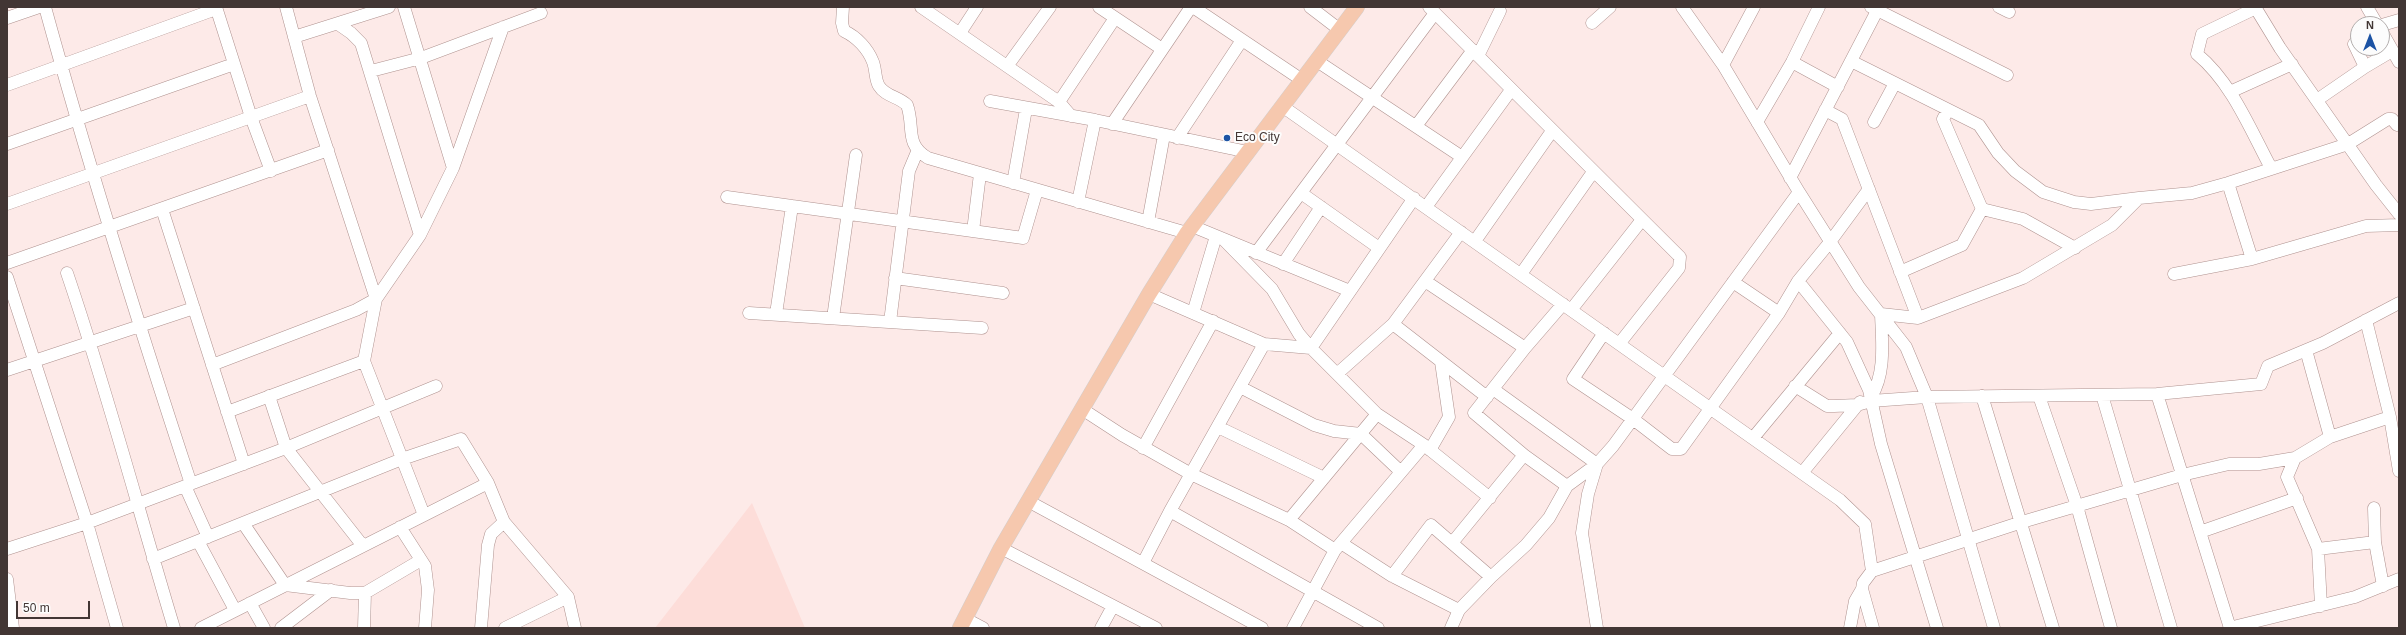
<!DOCTYPE html>
<style>
body{margin:0}
#map{position:relative;width:2406px;height:635px;overflow:hidden;background:#fdeae8;font-family:Helvetica,sans-serif}
canvas{display:block}
.frame{position:absolute;inset:0;border:8px solid #423634;pointer-events:none}
.north{position:absolute;left:2350px;top:16px;width:40px;height:40px;box-sizing:border-box;background:#fcfcfc;border:1px solid #b2adac;border-radius:50%;rotate:0deg;font-size:11px;font-weight:700;line-height:16px;text-align:center;color:#423634}
.north::after{content:'';display:block;margin:auto;width:14px;height:18px;background:#1c53a4;clip-path:polygon(50% 0,100% 100%,50% 72%,0 100%)}
.scale{position:absolute;left:16px;top:601px;width:74px;height:18px;box-sizing:border-box;border:2px solid #423634;border-top:0;padding-left:5px;font-size:12px;line-height:14px;white-space:nowrap;color:#423634;-webkit-text-stroke:3px #fcfcfc;paint-order:stroke}
</style>
<div id="map">
<canvas width="2406" height="635"></canvas>
<div class="frame"></div>
<div class="north">N</div>
<div class="scale">50 m</div>
</div>
<script>
const ctx = document.querySelector('canvas').getContext('2d');
ctx.lineJoin = 'round';
function fillPath(path, color) {
  ctx.fillStyle = color;
  ctx.fill(path, 'evenodd');
}
function trace(path, color, width, dash) {
  ctx.strokeStyle = color;
  ctx.lineWidth = width;
  ctx.lineCap = dash ? 'butt' : 'round';
  ctx.setLineDash(dash || []);
  ctx.stroke(path);
}
function drawText(font, color, halo, rows, align = 'center') {
  ctx.font = font + ' Helvetica,sans-serif';
  ctx.lineWidth = 4;
  ctx.setLineDash([]);
  ctx.textBaseline = 'middle';
  ctx.strokeStyle = halo;
  ctx.fillStyle = color;
  for (const [text, x, y, turn = 0] of rows) {
    ctx.save();
    ctx.translate(x, y);
    ctx.rotate((+turn || 0) * Math.PI / 180);
    ctx.textAlign = isNaN(turn) ? turn : align;
    if (halo) ctx.strokeText(text, 0, 0);
    ctx.fillText(text, 0, 0);
    ctx.restore();
  }
}
const built = new Path2D(`
 M752 503 805 628H655L722 542Z`);
const minor = new Path2D(`
 M45 7C89 167 139 326 191 484
 M216 7 251 117 271 171
 M404 7 453 168
 M843 7 842 23 844 31C857 37 868 49 873 62 876 70 875 80 879 86 885 96 899 97 907 105 915 127 904 144 928 158L1187 233
 M921 7 1059 102 1071 116
 M1099 7 1162 49
 M1193 7 1302 80
 M1310 7 1340 30
 M1429 7 1680 257 1679 268 1619 344
 M1682 7 1723 65 1799 192 1859 287 1906 347 1927 397 1994 628
 M1871 7 2007 75
 M1999 7 2009 12
 M2255 7 2280 48 2376 185 2399 214
 M2367 7 2377 24
 M2256 8 2202 34 2197 54C2232 83 2250 129 2271 168
 M7 18 39 7
 M1592 23 1610 7
 M338 24 351 33 361 43 420 235
 M2382 25 2399 20
 M2382 32 2399 62
 M960 33 977 7
 M294 37 389 7
 M1478 56 1500 11
 M1317 61 1462 157
 M1851 61 1979 125 1998 153 2015 171 2043 192 2074 202 2091 204 2139 198
 M1792 62 1838 87
 M1008 65 1050 7
 M1723 65 1754 7
 M2365 67 2392 51
 M371 71 421 58 541 13
 M7 85 216 9
 M2230 92 2292 64
 M2317 100 2365 67 2354 44 2358 39
 M990 101 1095 120 1248 152
 M1059 102 1115 18
 M1282 106 1840 500 1865 524 1872 571
 M1825 110 1842 119 1918 318
 M1948 110 1943 119 1982 209 2023 219 2075 248
 M1757 122 1792 62 1819 7
 M1874 122 1895 83
 M1112 124 1191 7
 M1416 126 1473 50
 M1177 138 1242 40
 M7 144 234 64
 M1790 178 1879 7
 M1013 183 1026 109
 M2228 183 2252 259
 M1301 193 1379 248
 M727 197 1023 238 1037 190
 M1078 202 1095 120
 M7 204 310 96
 M1426 207 1511 90
 M162 209 244 464
 M1148 222 1164 135
 M1192 226 1350 291
 M973 231 980 174
 M1223 239 1272 289 1299 334 1311 348 1377 414 1424 445 1490 498
 M1475 241 1552 131
 M1256 253 1435 13
 M7 263 328 150
 M1283 264 1321 207
 M1900 272 1962 245 1982 209
 M67 273C107 390 138 509 174 628
 M1521 274 1593 172
 M2174 274 2252 259 2366 226 2399 225
 M7 277 87 523 117 628
 M895 278 1003 293
 M1425 281 1525 348
 M1798 281 1847 342 1869 390 1881 444 1937 628
 M1733 282 1779 313
 M1149 294 1264 344 1311 348
 M1571 310 1641 221
 M749 313 982 328
 M1193 313 1216 236
 M776 314 792 206
 M833 318 856 155
 M2366 320 2390 417 2399 471
 M890 322 909 171 917 152
 M1393 324 1487 397
 M1604 333 1573 379 1633 419 1672 449H1681L1779 313 1798 281 1830 242 1869 189
 M1311 348 1414 198
 M2306 350 2330 437
 M364 361 424 515
 M212 365 356 310 376 299 420 235 453 168 503 27
 M7 370 194 308
 M1338 373 1393 324 1461 232
 M1795 386 1827 406H1834L1857 405 1871 401 1927 397 2157 394 2261 384 2268 366 2323 343 2399 303
 M1240 387 1314 425 1334 431 1361 434 1401 472
 M1493 389 1597 464 1588 494 1582 533 1597 628
 M2157 394 2230 628
 M2102 395 2171 628
 M269 396 286 448 363 546
 M1982 396 2053 628
 M2039 396 2077 506 2111 628
 M1871 397C1886 373 1882 342 1881 314L1918 318 2023 278 2112 225 2139 198 2192 193 2228 183 2348 144 2388 119H2392L2397 125
 M1082 409 1122 435 1191 474 1289 520 1335 550
 M227 412 364 361 376 299 310 96 286 7
 M1218 427 1324 478
 M1753 438 1840 333
 M1143 448 1213 321
 M1430 450 1449 417 1441 362
 M1524 455 1567 486
 M2295 458 2287 477 2318 549 2321 606
 M1802 473 1860 402
 M185 486 208 537
 M1028 501 1262 628
 M2374 508 2375 542 2383 586
 M1170 511 1378 628
 M1289 520 1377 414
 M243 523 285 585 350 593H365L421 560
 M400 527 425 566 428 590 425 628
 M2200 532 2297 498
 M198 541 235 610
 M1341 543 1392 576 1459 610
 M1452 543 1524 455 1474 413 1525 348 1563 304
 M1001 548 1156 628
 M7 549 87 523 286 448 436 386
 M2318 549 2375 542
 M153 559 402 459 461 439 488 483 504 522 568 597 575 628
 M1143 563 1170 511 1264 344
 M1392 576 1431 525 1491 577
 M7 579 13 628
 M250 603 264 628
 M964 618 983 628
 M201 628 488 483
 M281 628 331 590
 M364 628 365 593
 M481 628 488 545 491 534 504 522
 M505 628 568 597
 M1101 628 1113 606
 M1293 628 1335 550 1424 445
 M1451 628 1459 610 1491 577 1526 545 1549 518 1567 486 1597 464 1613 446 1799 192
 M1850 628 1855 601 1862 589
 M1873 628 1862 589 1863 583 1872 571 2022 522 2182 475 2229 464H2259L2295 458 2330 437 2390 417
 M2229 628 2355 597 2399 579`);
const major = new Path2D(`
 M960 628 1001 548 1149 294 1187 233 1357 7`);
const markers = [
 [1227,138,4,"#1c53a4"]
];
const poiNames = [
 ["Eco City",1235,138]
];
fillPath(built, '#fdddd9');
trace(minor, '#af928f', 13);
trace(major, '#d2cfce', 16);
trace(minor, '#fff', 12);
trace(major, '#f6c8ae', 15);
for (const [x, y, r, color] of markers) {
  const dot = new Path2D();
  dot.arc(x, y, r, 0, 2 * Math.PI);
  ctx.fillStyle = color;
  ctx.fill(dot);
  trace(dot, '#fcfcfc', 1.5);
}
drawText('12px', '#423634', '#fcfcfc', poiNames, 'left');
</script>
